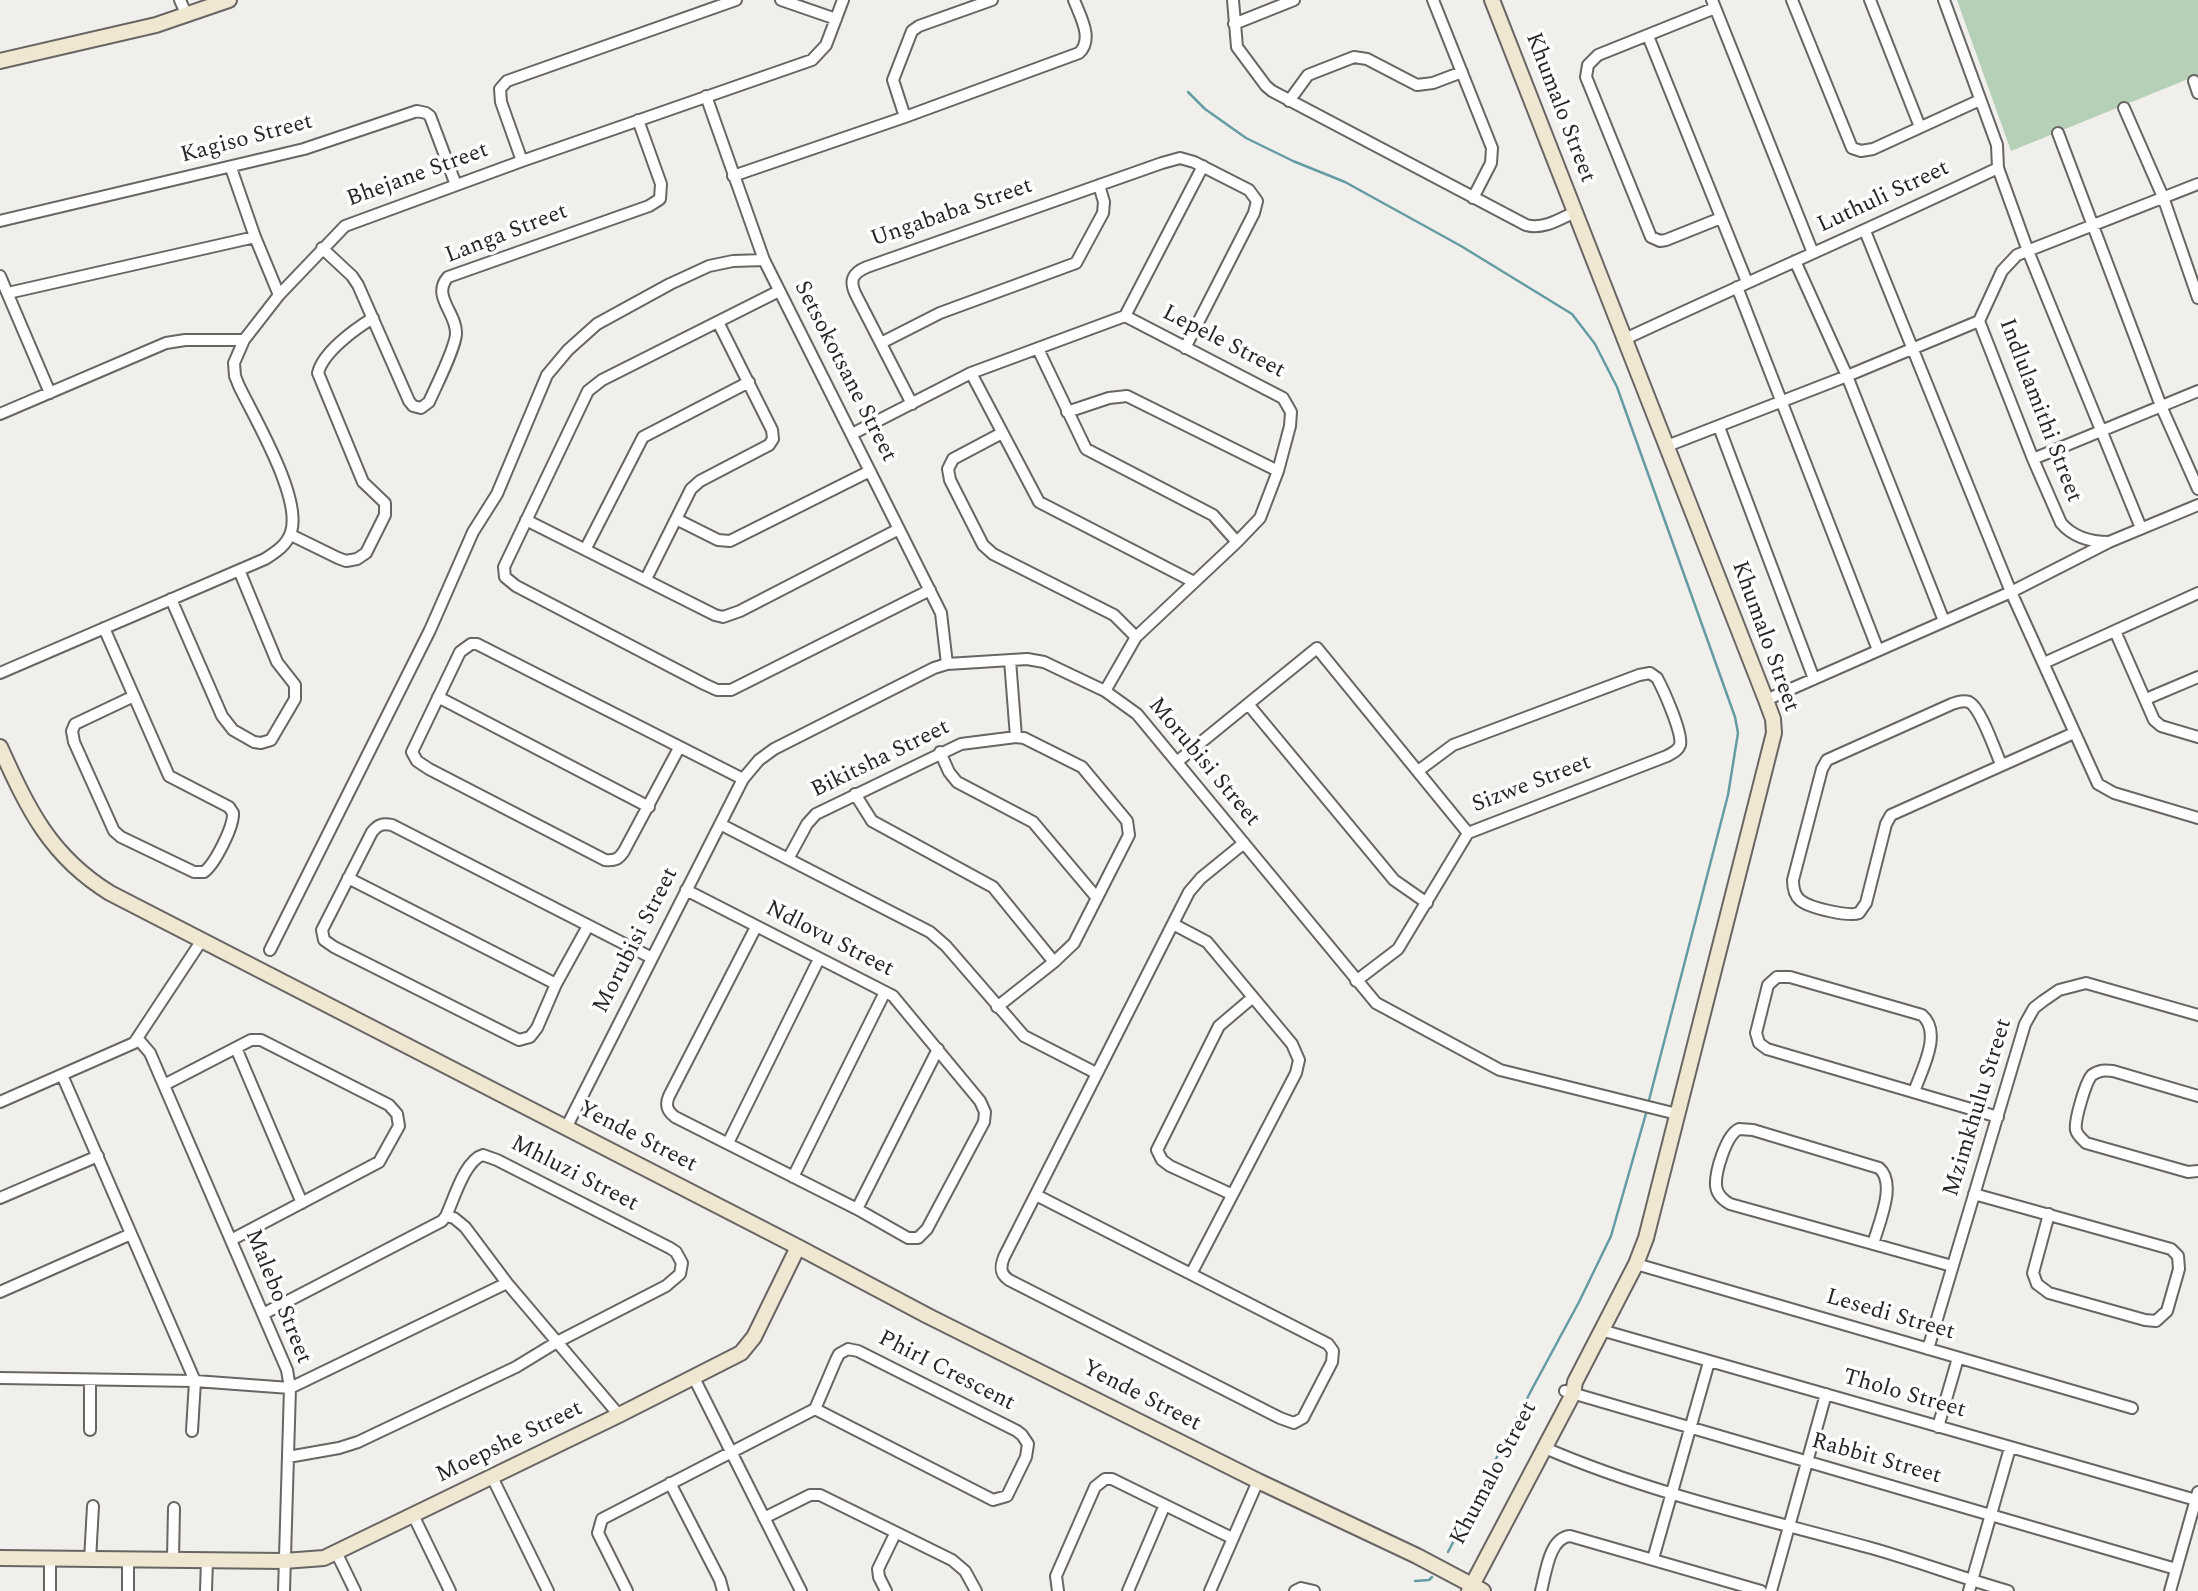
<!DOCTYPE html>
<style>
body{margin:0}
canvas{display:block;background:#f1efec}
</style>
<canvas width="2198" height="1591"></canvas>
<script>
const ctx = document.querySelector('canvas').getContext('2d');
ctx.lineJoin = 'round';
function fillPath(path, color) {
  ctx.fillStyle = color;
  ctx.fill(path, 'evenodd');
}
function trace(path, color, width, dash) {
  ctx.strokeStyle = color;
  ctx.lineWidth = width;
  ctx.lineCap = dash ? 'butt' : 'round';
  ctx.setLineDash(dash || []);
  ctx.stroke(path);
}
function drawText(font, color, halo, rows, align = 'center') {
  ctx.font = font + ' Spectral,serif';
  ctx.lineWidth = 7;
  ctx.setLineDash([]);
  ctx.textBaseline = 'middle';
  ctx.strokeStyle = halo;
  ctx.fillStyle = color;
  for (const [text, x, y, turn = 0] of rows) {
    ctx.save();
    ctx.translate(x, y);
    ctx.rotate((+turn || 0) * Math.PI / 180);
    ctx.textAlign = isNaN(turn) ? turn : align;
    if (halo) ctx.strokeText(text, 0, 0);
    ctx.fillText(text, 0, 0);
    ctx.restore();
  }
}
const green = new Path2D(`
 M1957 0H2198V75L2011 151Z`);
const stream = new Path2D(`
 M1188 92 1205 109 1246 138 1293 161 1345 182 1461 246 1572 314 1595 344 1617 387 1735 717 1738 733 1728 795 1648 1104
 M1448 1552 1532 1389 1579 1302 1611 1236 1647 1110
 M1415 1581 1429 1580 1432 1577`);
const street = new Path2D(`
 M180 0 187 16
 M781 0 836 19
 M1233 0 1237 47 1266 86 1272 91 1526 225C1543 230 1560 219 1575 212
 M1433 0 1492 148 1491 163 1473 198
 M1712 0 1813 253
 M1792 0 1852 148 1861 151 1873 149 1980 100
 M1870 0 1920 127
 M1944 0 1997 145 1998 168 2028 251 2141 528
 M1715 8 1598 55 1588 65 1586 77 1651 237 1660 241 1666 240 1721 218
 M1234 24 1294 0
 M1648 36 1747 282
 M2194 81 2198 93
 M706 96 764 260 941 613 947 664
 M1289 101 1308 75 1354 57 1367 59 1417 85 1433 83 1462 72
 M2124 108 2163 197 2198 298
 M905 117 893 80 912 31 919 26 992 0
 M2058 133 2161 406 2198 489
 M522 161 501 102 500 89 507 81 736 0
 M231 168 255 237 279 295
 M733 176 905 117 1079 53C1094 39 1080 16 1074 0
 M0 221 304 149 417 111 426 113 430 116 456 185
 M1865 231 2011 592 2098 784 2114 793 2198 818
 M322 248 352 276 358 285 409 401 413 406 421 408 429 402C436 386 455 349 456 334 457 313 431 296 448 277L649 206 660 199 661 184 638 120
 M1795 261 1847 376 1944 621
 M0 276 50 393
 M1737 287 1878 650
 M779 291 602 380 588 391 504 567 505 577 516 586 704 684 717 690H731L930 590
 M8 293 255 237
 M1125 316 1203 166
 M1625 339C1749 281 1874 227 1998 168
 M881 343 940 313 1076 263 1103 213 1104 202 1099 185
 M1038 349 1086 449 1213 515 1237 542
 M971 373 1039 502 1194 582
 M912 404 856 295C849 281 852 273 867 267L1162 163 1180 158 1194 162 1249 190 1257 201 1254 213 1185 348
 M1067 412 1109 398 1127 396 1278 471
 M0 414 166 343 185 340H244
 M1719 427 1814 679
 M1002 433 953 459 948 469 950 480 983 545 993 554 1114 615 1136 637
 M852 434 971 373 1125 316 1283 398 1291 412 1290 426 1278 471 1260 518 1237 542 1136 637 1105 691
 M1667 446 1847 376 1979 321
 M2033 459 2198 391
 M676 519 718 540 730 541 870 471
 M526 520 715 615 723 617 740 611 899 529
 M291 535 338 558 346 561 357 559 366 553 385 515V503L363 482 318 373C323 352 355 329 373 318
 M2109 542C2091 542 2073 537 2061 523L2033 459 1979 321 2002 271 2017 255 2198 184
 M586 548 643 437 749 382
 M646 579 691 489 700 481 769 445 773 439 772 430 718 322
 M171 599 222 716 233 730 254 742 261 743 271 740 295 699V685L277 662 239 570
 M104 628 169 776 229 807 233 813C234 826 215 864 204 872H194L121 837 114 831 74 742 72 731 75 724 134 696
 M2115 631 2154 720 2161 726 2198 737
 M1010 660 1016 737
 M2044 663 2198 593
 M0 673 265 559C276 552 287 545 291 532 302 498 255 419 239 386L235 376 234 363 244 340 279 295 345 226 522 161 812 60 826 45 843 0
 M438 697 649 807
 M2146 699 2198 677
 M1766 700 2011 592 2109 542 2198 505
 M1248 704 1394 880 1427 903
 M679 748 624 851C619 859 615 861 605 860L429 769 417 761 412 752 460 652 471 644H477L743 779
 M940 752 949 772 957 782 1033 822 1097 898
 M1178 761 1317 648 1468 833
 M2001 764C1995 751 1981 708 1969 702 1963 700 1958 702 1952 704L1827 760 1822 769 1793 880C1793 888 1794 895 1800 900 1809 908 1849 917 1859 913L1866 903 1886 824 1891 815 2074 733
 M1418 771 1453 745 1639 675 1650 673 1657 678C1663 689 1683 733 1680 745 1678 751 1672 753 1667 756L1468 833
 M855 794 872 821 993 887 1054 962
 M720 824 930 932 946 946 1024 1036 1096 1073
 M788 859 807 824 816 814 961 744 1016 737 1024 738 1082 767 1127 821 1129 835 1074 943 1054 962 997 1007
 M348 878 556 984
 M686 890 893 996 980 1101 985 1112 984 1122 927 1229 918 1238H908L857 1209 675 1117C667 1111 665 1105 669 1096L756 927
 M1173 924 1207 942 1292 1044 1299 1060 1296 1073 1191 1274
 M588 926 556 984 537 1028 530 1037 519 1040 334 947 324 940 322 930 372 832C378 825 382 823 392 825L652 958
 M270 950 430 630 473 532 497 494 547 375 568 350 597 324 670 284 709 266 733 261 764 260
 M1356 981 1398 949 1468 833
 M138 1039 150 1053 287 1370 290 1388 284 1591
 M236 1048 302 1203
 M62 1075 195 1381 192 1431
 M164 1085 251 1040H261L389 1105 397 1114 399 1126 379 1162 231 1240
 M1914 1092C1921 1071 1943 1033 1922 1015L1790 977H1777L1768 985 1756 1033 1759 1043 1767 1049 1998 1117
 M2198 1096 2113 1071C2105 1070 2099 1070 2092 1075 2086 1081 2074 1121 2076 1130 2077 1135 2082 1139 2086 1143L2188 1172 2198 1171
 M0 1102 134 1043 202 940
 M566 1128 743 779 759 760 774 749 934 668 947 664 1027 659 1044 662 1105 691 1137 714 1376 1003 1500 1070 1677 1114
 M728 1143 819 959
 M793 1177 885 992
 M1231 1194 1170 1166 1162 1160 1157 1150 1219 1026 1252 998
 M1974 1194 2171 1249 2178 1256 2179 1269 2167 1311 2156 1321 2145 1320 2049 1293 2037 1284 2033 1273 2049 1214
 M1036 1195 1328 1344 1333 1351 1332 1362 1303 1418 1294 1423 1280 1418 1009 1280C1000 1274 1000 1267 1004 1257L1189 892 1201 878 1244 843
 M0 1198 98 1156
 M857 1209 938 1049
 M446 1216 454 1218 465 1227 507 1283 619 1415
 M1873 1244C1879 1223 1897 1183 1879 1168L1753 1130 1739 1129C1726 1135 1715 1172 1716 1186 1717 1195 1723 1200 1730 1204L1952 1266
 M1636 1264 2132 1408
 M0 1292 131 1234
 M263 1314 442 1221 446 1216C454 1199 465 1160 483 1155L497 1160 670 1248 676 1252 682 1263 680 1274 666 1286 557 1342 516 1367 358 1442 339 1448 288 1457
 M1601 1330 2196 1500
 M1928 1349 2025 1024 2034 1008 2043 1001 2059 990 2086 983 2198 1015
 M0 1378 195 1381 290 1388 507 1283
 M694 1378 801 1591
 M1565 1391 2176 1569
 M1938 1427 1958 1358
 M90 1430V1380
 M1545 1448C1649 1493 1761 1518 1871 1548 1917 1561 1962 1578 2008 1591
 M492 1477 548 1591
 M670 1483 720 1580 723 1591
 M413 1515 450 1591
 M764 1518 810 1495H820L952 1560 965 1571 976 1591
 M336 1552 355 1591
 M173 1559 174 1508
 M1653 1559 1709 1362
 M90 1560 93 1506
 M50 1591V1559
 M128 1591V1559
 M206 1591 207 1560
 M627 1591 598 1533 602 1519 815 1409 836 1360 839 1354 848 1349 858 1351 1017 1431 1022 1435 1028 1444 1026 1457 1007 1496 993 1500 815 1409
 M886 1591 879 1577 878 1569 895 1534
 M1058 1591 1056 1576 1095 1487 1105 1479H1112L1232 1538
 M1128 1591 1164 1507
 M1210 1591 1258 1481
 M1295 1591 1301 1588 1314 1591
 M1541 1591C1546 1573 1549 1538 1570 1536L1761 1591
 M1771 1591 1826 1394
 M1969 1591 2010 1448
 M2170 1591 2198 1492`);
const secondary = new Path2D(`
 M0 61 156 25 229 0
 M0 747C28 809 50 856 110 893L798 1247 928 1316 1258 1481 1417 1556 1483 1591
 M0 1558 284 1561 324 1558 619 1415 741 1353 754 1337 798 1247
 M1469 1591 1573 1394 1575 1382 1636 1264 1646 1238 1774 733 1773 719 1766 700 1492 0`);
const streetNames = [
 ["Khumalo Street",1559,108,69],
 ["Kagiso Street",247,140,-15],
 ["Bhejane Street",418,176,-20],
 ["Luthuli Street",1884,198,-25],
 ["Ungababa Street",952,214,-19],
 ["Langa Street",507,235,-21],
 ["Lepele Street",1223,343,27],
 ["Setsokotsane Street",844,372,63],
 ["Indlulamithi Street",2039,411,69],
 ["Khumalo Street",1764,637,70],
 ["Bikitsha Street",881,760,-26],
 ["Morubisi Street",1203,763,50],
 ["Sizwe Street",1532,785,-21],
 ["Ndlovu Street",829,940,27],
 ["Morubisi Street",637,941,-63],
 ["Mzimkhulu Street",1979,1108,-73],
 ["Yende Street",637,1138,27],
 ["Mhluzi Street",574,1175,27],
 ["Malebo Street",277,1297,68],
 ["Lesedi Street",1890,1316,16],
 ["PhirI Crescent",946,1372,27],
 ["Tholo Street",1904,1395,16],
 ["Yende Street",1141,1397,27],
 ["Moepshe Street",510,1443,-26],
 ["Rabbit Street",1876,1460,16],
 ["Khumalo Street",1495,1474,-62]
];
fillPath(green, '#b6cfb7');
trace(stream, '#649ca4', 2.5);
trace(street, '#686563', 14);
trace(secondary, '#686563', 18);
trace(street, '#fff', 10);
trace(secondary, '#efe7d1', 14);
drawText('23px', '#272625', '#fff', streetNames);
</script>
